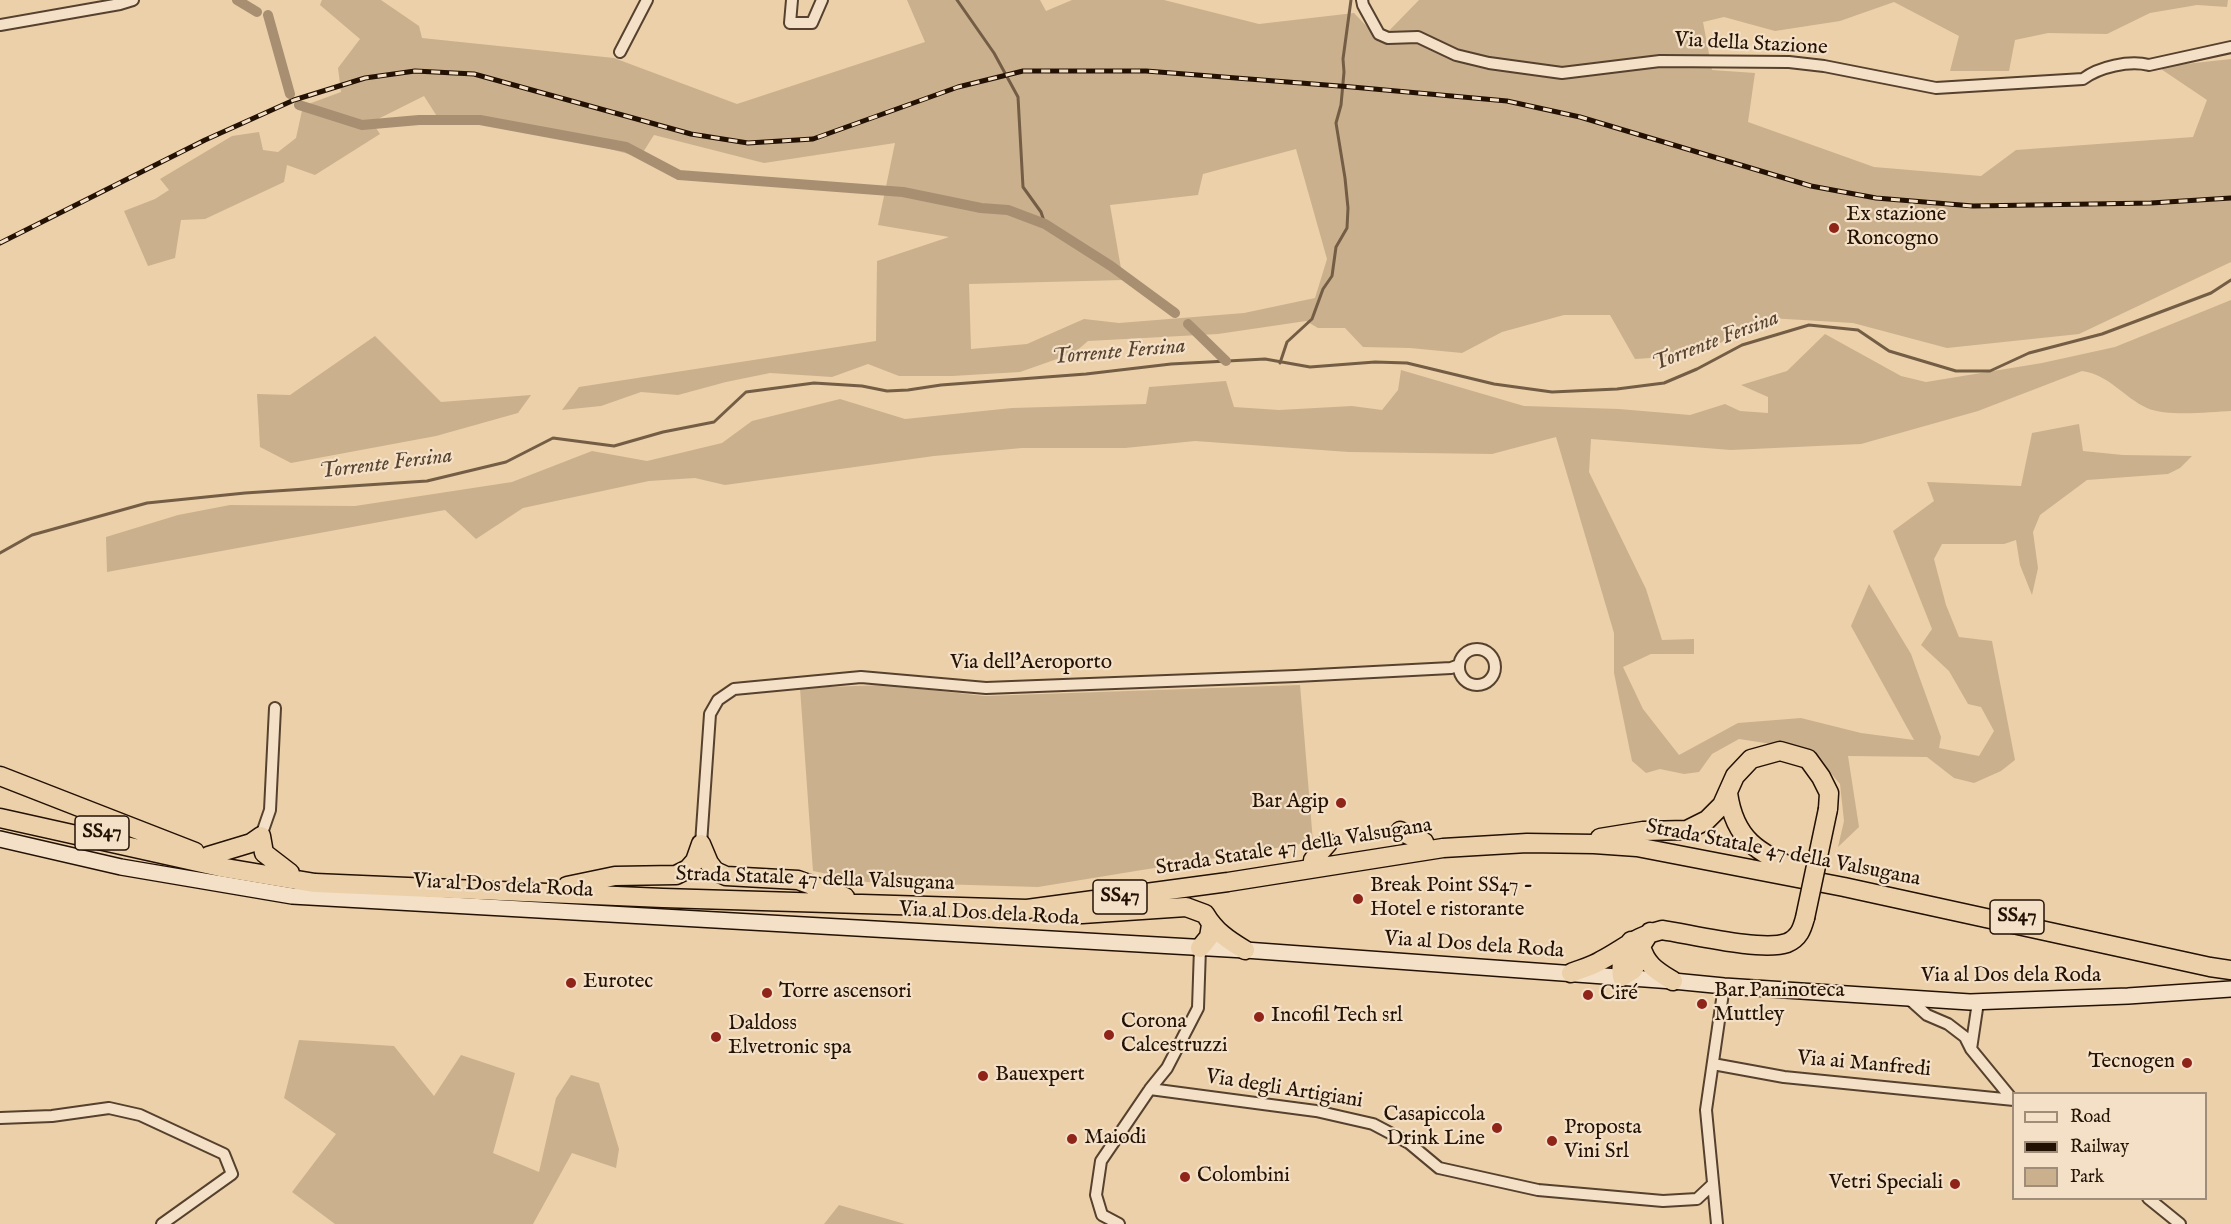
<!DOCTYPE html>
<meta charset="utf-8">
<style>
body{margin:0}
#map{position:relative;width:2231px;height:1224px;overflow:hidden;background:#ecd0a9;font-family:"IM FELL English",serif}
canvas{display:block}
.legend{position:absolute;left:2012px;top:1092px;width:195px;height:108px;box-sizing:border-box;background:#f3e0c7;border:2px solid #a08d79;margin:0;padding:8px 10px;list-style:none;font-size:18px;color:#231104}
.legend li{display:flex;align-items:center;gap:12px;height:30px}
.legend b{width:30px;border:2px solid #a08d79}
</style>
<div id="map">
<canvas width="2231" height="1224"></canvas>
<ul class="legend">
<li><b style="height:8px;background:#f3e0c7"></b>Road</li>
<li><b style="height:8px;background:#231104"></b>Railway</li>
<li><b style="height:16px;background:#cab08d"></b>Park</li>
</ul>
</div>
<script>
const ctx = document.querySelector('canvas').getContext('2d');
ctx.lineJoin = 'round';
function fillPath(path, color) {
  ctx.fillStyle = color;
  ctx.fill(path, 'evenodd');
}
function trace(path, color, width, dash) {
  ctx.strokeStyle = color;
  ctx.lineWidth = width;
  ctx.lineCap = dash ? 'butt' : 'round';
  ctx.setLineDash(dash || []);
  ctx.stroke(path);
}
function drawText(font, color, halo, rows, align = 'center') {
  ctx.font = font + ' "IM FELL English",serif';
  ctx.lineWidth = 4.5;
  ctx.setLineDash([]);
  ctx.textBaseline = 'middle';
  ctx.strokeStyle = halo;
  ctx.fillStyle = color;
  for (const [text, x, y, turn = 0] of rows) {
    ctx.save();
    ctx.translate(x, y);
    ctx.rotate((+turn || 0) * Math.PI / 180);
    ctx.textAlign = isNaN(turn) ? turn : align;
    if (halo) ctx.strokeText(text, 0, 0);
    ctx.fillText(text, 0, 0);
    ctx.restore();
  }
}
const green = new Path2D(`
 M322 0H381L419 26 422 38 614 58 737 104 925 42 907 0H1040L1046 11 1072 0H1164L1259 24 1354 13 1380 40 1419 0H2228L2227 7 2197 5 2150 13 2107 34 2048 33 2015 40 2009 71H1950L1959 36 1894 2 1840 21 1775 31 1724 17 1703 22 1712 70 1755 73 1748 122 1874 167 1981 176 2016 150 2193 137 2207 100 2158 67 2231 59V262L2079 334 1947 348 1853 323 1769 318 1697 355 1635 359 1610 315H1564L1502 332 1462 353 1410 348 1363 347 1345 328H1318L1306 321 1218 334 1088 341 1074 353 1020 372 952 376H899L868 364 832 377 770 373 726 382 678 395 641 392 601 406 562 410 579 387 876 341 877 261 949 237 878 225 895 143 764 163 654 135 640 157 488 117 438 118 424 96 372 122 380 134 315 175 287 165 284 182 205 219 181 220 175 258 148 266 124 211 155 199 169 190 160 179 232 136 259 132 263 150 278 152 296 138 303 106 341 92 338 68 360 39 320 5ZM1296 149 1327 259 1315 298 1244 313 1119 323 1084 319 1027 344 971 349 969 284 1123 280 1110 205 1198 195 1203 174Z
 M2231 300V411C2209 412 2167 417 2147 408 2123 397 2110 375 2082 371L1978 411 1861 444 1731 450 1591 439 1589 472 1646 589 1662 640 1694 639V654H1651L1623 667 1643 709 1679 755 1738 723 1801 718 1861 733 1914 740 1851 626 1869 584 1911 654 1941 737 1939 748 1979 756 1994 731 1981 707 1968 704 1949 671 1921 645 1932 629 1893 531 1934 501 1927 482 2021 486 2032 433 2079 424 2083 451 2123 455 2192 456 2180 468 2168 474 2087 480 2040 515 2033 532 2038 568 2032 595 2020 565 2016 540 2004 544H1942L1934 559 1946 605 1959 637 1992 641 2015 760 2001 771 1974 783 1954 778 1927 757 1848 756 1859 827 1838 847 1844 821 1840 784 1811 750 1739 739 1712 754 1699 772 1684 774 1660 769 1646 773 1632 761 1614 673V633L1556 437 1492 454 1349 452 1195 441 1125 448H1022L934 456 725 485 695 478 649 481 523 508 476 539 445 510 107 572 106 537 178 515 230 505 355 506 512 482 592 451 647 461 722 443 752 421 840 399 905 419 1012 408 1146 404 1149 387 1226 381 1234 407 1279 410 1352 406 1382 410 1398 390 1401 370 1524 406 1619 409 1690 415 1725 404 1740 411 1768 413V397L1741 385 1787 371 1825 334 1901 376 1926 382 2042 363 2115 347Z
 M375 336 441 402 531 395 518 413 436 436 291 463 260 447 257 394 290 395Z
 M884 685 985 696 1300 685 1313 842 1038 887 867 882 813 871 800 688Z
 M299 1040 394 1046 434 1096 461 1055 515 1073 493 1153 539 1172 556 1098 571 1075 599 1083 619 1149 616 1168 572 1153 533 1224H335L292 1192 336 1134 284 1098Z
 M839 1205 905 1224H824Z`);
const stream = new Path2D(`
 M957 0 994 53 1018 97 1023 187 1041 212 1045 224
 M1280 363 1287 342 1312 319 1323 289 1332 276 1336 247 1347 228 1348 208 1345 178 1336 123 1341 105 1344 72 1343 59 1351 0
 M0 553 32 535 147 503 245 493 427 481 506 462 553 438 614 446 663 432 714 422 746 392 814 383 862 386 887 391 908 390 941 385 1086 374 1171 364 1265 359 1310 367 1375 362 1407 363 1494 384 1552 392 1617 389 1664 383 1697 369 1742 345 1809 325 1858 330 1889 351 1956 371H1990L2029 353 2102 334 2211 293 2231 280`);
const canal = new Path2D(`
 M237 0 257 12
 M268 15 290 94
 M299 105 362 125 419 120H480L626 147 679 175 903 192 981 208 1008 210 1045 224 1111 266 1175 313
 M1188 324 1226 361`);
const minor = new Path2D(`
 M792 0 790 23H812L822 0
 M1362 0 1363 5 1379 34 1388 38 1418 37 1456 55 1489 63 1562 73 1660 61 1789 62 1824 66 1936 88 2083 79C2099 67 2129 60 2149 65L2231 47
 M0 25 120 4 133 0
 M620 52 647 0
 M1459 667a18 18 0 1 1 36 0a18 18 0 1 1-36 0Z
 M261 836 270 810 275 708
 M701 844 710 714 718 700 734 689 861 677 986 688 1296 676 1451 668 1459 665
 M1908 998 1927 1015 1948 1024 1965 1037 1971 1049 2012 1099
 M1971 1049 1978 1002
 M1713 1064 1784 1077 2014 1100
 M1150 1089 1316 1111 1373 1124 1409 1143 1439 1168 1538 1190 1663 1201 1697 1199 1713 1184
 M0 1118 52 1116 109 1108 140 1115 224 1154 232 1174 162 1224
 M2148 1198 2180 1224
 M1119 1224 1102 1215 1096 1195 1101 1161 1150 1089 1167 1068 1198 1008 1200 948
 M1717 1224 1706 1110 1724 986`);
const secondary = new Path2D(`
 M0 839 121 867 292 896 1245 950 1673 981 1724 986 1970 1002 2128 996 2231 989`);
const trunk = new Path2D(`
 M0 776 195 852
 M1728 793C1735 843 1761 853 1802 872
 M0 818 220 867 315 883 663 898 1027 909 1228 882 1443 848 1527 843 1594 844 1637 847 1844 887 2210 967 2231 970
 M1400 831 1424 842
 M1600 838 1643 831 1687 830 1707 820 1722 805 1735 776 1751 759 1780 751 1808 759 1821 777 1829 793 1828 809
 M701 844 709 863 715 871 726 876 798 880 845 897
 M208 856 251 843 261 836 264 853 290 873
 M1313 860 1328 843
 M567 886 615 876 676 875 688 869 695 861 701 844
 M1068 913 1082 914 1186 907 1205 914C1215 931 1228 940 1245 950
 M1631 941C1623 954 1620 962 1622 977L1633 970 1639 959 1641 946 1650 932
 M1641 946C1646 965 1657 971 1673 981
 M1200 948 1209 937 1211 925
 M1571 973C1581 969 1593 966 1602 960 1623 949 1638 935 1662 930 1690 934 1762 952 1787 943 1799 938 1802 929 1805 918`);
const rail = new Path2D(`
 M0 243 205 140 294 100 365 78 415 71 474 74 691 134 748 143 813 139 958 87 1023 71H1146L1352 87 1507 101 1580 117 1811 186 1876 198 1973 206 2151 203 2231 198`);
const trunkBridge = new Path2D(`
 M1805 918 1828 809`);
const markers = [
 [1834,228,6,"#8f2418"],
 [1341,803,6,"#8f2418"],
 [1358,899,6,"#8f2418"],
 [571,983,6,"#8f2418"],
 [767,993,6,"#8f2418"],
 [1588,995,6,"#8f2418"],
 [1702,1004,6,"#8f2418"],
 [1259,1017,6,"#8f2418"],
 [1109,1035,6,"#8f2418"],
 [716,1037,6,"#8f2418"],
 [2187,1063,6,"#8f2418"],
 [983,1076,6,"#8f2418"],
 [1497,1128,6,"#8f2418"],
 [1072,1139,6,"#8f2418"],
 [1552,1141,6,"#8f2418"],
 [1185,1177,6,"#8f2418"],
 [1955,1184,6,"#8f2418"]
];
const shields = [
 [102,833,54],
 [1120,897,54],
 [2017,917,54]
];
const shieldNames = [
 ["SS47",102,833],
 ["SS47",1120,897],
 ["SS47",2017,917]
];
const streetNames = [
 ["Via della Stazione",1751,45,3],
 ["Via dell'Aeroporto",1031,664],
 ["Strada Statale 47 della Valsugana",1294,848,-9],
 ["Strada Statale 47 della Valsugana",1783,854,11],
 ["Strada Statale 47 della Valsugana",815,880,2],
 ["Via al Dos dela Roda",503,887,3],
 ["Via al Dos dela Roda",989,915,3],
 ["Via al Dos dela Roda",1474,946,4],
 ["Via al Dos dela Roda",2011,977],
 ["Via ai Manfredi",1864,1065,5],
 ["Via degli Artigiani",1284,1090,9]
];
const poiNames = [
 ["Ex stazione",1846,216],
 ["Roncogno",1846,240],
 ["Bar Agip",1329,803,"right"],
 ["Break Point SS47 -",1370,887],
 ["Hotel e ristorante",1370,911],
 ["Eurotec",583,983],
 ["Bar Paninoteca",1714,992],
 ["Muttley",1714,1016],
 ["Torre ascensori",779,993],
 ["Ciré",1600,995],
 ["Incofil Tech srl",1271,1017],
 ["Corona",1121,1023],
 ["Calcestruzzi",1121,1047],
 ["Daldoss",728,1025],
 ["Elvetronic spa",728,1049],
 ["Tecnogen",2175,1063,"right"],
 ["Bauexpert",995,1076],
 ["Casapiccola",1485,1116,"right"],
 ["Drink Line",1485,1140,"right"],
 ["Proposta",1564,1129],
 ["Vini Srl",1564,1153],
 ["Maiodi",1084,1139],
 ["Colombini",1197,1177],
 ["Vetri Speciali",1943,1184,"right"]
];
const waterNames = [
 ["Torrente Fersina",1716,342,-21],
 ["Torrente Fersina",1119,353,-5],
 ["Torrente Fersina",386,465,-7]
];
fillPath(green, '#cab08d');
trace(stream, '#735d45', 3);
trace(canal, '#a88f71', 10);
trace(minor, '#55412d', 14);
trace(secondary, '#231104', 18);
trace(trunk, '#231104', 21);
trace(minor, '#f3e0c7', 10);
trace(secondary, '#f3e0c7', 15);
trace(trunk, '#ecd0a9', 18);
trace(rail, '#231104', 5);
trace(rail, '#f3e0c7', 3, [9]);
trace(trunkBridge, '#231104', 21, []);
trace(trunkBridge, '#ecd0a9', 18);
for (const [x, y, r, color] of markers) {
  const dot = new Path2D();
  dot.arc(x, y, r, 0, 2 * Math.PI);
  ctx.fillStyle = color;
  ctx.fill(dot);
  trace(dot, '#f3e0c7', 2);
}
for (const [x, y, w] of shields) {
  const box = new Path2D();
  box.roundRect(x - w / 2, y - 17, w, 34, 4.5);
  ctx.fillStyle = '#f3e0c7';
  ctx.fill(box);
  trace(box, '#231104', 1.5);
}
drawText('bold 20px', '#231104', null, shieldNames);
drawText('21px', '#231104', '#f3e0c7', streetNames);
drawText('21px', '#231104', '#f3e0c7', poiNames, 'left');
drawText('italic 22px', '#584330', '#f3e0c7', waterNames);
</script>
